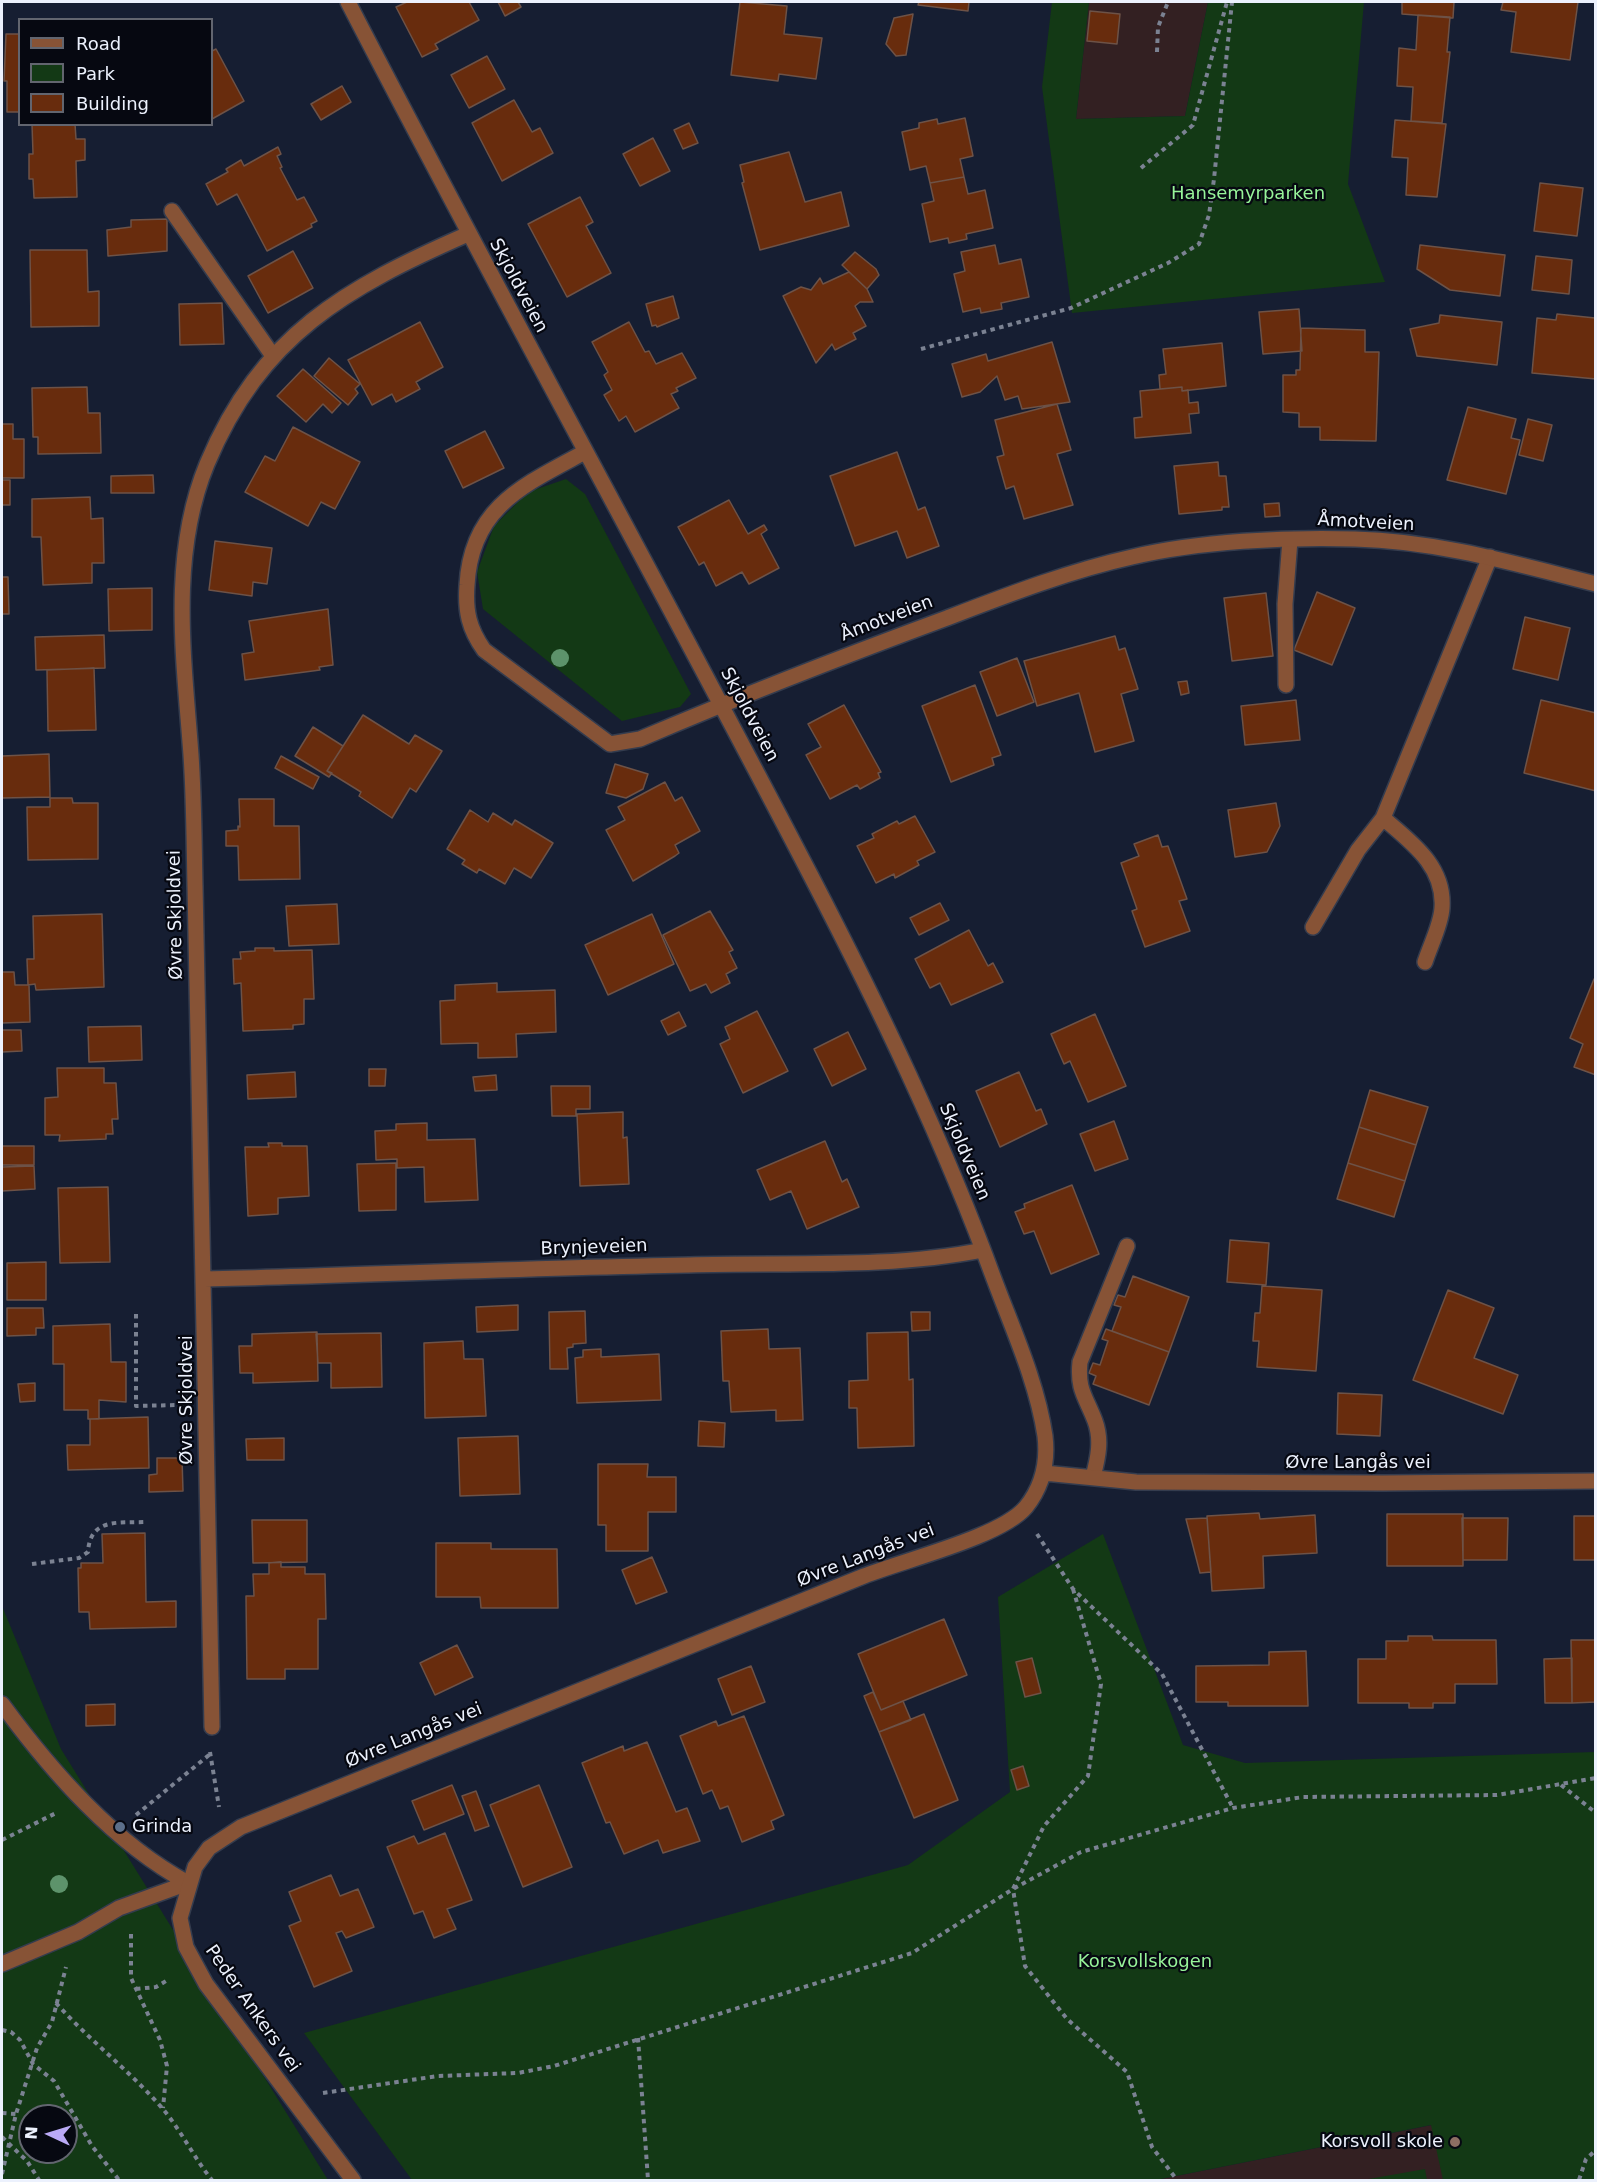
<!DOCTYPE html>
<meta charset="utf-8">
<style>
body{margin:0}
#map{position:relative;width:1597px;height:2182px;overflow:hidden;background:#161e32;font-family:"DejaVu Sans",sans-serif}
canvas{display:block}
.frame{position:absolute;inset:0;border:3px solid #ecf1fd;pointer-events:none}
.legend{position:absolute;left:18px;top:18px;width:195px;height:108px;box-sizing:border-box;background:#060811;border:2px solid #62656f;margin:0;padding:8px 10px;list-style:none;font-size:18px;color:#ecf1fd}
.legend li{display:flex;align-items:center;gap:12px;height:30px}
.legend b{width:30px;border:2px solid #62656f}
.north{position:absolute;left:18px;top:2104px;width:60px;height:60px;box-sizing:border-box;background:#060811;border:2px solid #62656f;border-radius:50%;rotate:274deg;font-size:16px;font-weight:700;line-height:24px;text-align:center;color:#ecf1fd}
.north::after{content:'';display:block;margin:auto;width:21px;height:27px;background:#baaaf6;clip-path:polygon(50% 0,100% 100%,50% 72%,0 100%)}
</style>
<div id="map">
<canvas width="1597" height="2182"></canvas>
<div class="frame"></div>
<ul class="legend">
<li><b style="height:8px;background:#875336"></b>Road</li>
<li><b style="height:16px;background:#133915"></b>Park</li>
<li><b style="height:16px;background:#682c0d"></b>Building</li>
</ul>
<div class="north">N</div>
</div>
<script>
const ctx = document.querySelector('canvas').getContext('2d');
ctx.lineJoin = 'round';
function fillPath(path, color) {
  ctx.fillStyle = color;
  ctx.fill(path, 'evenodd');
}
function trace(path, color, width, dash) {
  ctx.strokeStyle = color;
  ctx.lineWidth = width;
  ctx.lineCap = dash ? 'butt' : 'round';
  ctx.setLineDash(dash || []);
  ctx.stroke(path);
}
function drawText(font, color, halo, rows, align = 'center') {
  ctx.font = font + ' "DejaVu Sans",sans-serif';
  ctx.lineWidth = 4.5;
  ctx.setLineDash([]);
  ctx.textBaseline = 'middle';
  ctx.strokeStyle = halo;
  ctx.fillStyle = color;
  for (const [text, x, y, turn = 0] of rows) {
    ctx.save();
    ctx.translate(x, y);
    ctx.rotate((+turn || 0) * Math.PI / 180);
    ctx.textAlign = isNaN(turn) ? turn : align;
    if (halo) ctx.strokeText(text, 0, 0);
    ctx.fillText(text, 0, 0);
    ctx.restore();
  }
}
const education = new Path2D(`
 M1089 2H1208L1185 116 1076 119Z
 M1432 2125 1596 2166 1595 2180H1156Z`);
const green = new Path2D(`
 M1052 2H1089L1076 119 1185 116 1208 2H1364L1348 184 1385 282 1072 313 1042 87Z
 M566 479 585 494 691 694 680 707 622 721 483 609 477 572 494 526 528 492Z
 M1103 1534 1183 1745 1245 1763 1595 1752V2180H1443L1431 2125 1156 2180H412L304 2033 908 1865 1010 1792 998 1597Z
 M2 1606 61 1749 328 2180H2ZM30 2116H66V2152H30Z
 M1425 2169 1427 2180H1363Z`);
const building = new Path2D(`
 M407 2H469L479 20 435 44 438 49 422 57 396 7Z
 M498 2H518L521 7 505 16Z
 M740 2 787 6 784 34 822 38 816 79 779 74 778 81 731 75Z
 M919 2H969L968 11 918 5Z
 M1402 2H1454L1453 18 1402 14Z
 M1503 2H1578L1570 60 1511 52 1516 12 1501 10Z
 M1090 11 1120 14 1117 44 1087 41Z
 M913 14 906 55 896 56 886 44 894 18Z
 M1418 15 1450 17 1447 52H1450L1442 123 1411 121 1413 87 1397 86 1399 48 1416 50Z
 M6 34H20V112H7V81H4Z
 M216 49 244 101 212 119V51Z
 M487 56 505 89 469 108 451 75Z
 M342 86 351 102 321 120 311 104Z
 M514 100 532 132 540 128 553 153 502 181 472 123Z
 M965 118 973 156 960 159 964 177 930 183 926 166 910 170 902 132 919 128V123L937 119 938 124Z
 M1395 120 1446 124 1437 197 1406 195 1408 158 1392 157Z
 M689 123 698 143 683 149 674 130Z
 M32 124H75L76 139H85V160L76 161 77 197 34 198 33 179H29V154H33Z
 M653 138 670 171 640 186 623 154Z
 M278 147 281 154 277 156 282 167 280 168 297 200 304 197 317 221 311 224 312 227 267 251 237 194 217 205 206 184 228 172 226 169 241 160 244 166Z
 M789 152 805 202 841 192 849 226 760 250 742 183 744 182 740 165Z
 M964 177 968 194 985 190 993 228 966 234 967 239 949 243 948 238 930 242 922 204 934 201 930 183Z
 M1540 183 1583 188 1577 236 1534 231Z
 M580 197 593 222 586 226 611 273 567 297 528 224Z
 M167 219V251L108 256 107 230 131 227V220Z
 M995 245 999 264 1021 259 1029 297 1001 303 1002 309 981 313 980 308 963 312 954 274 965 271 961 252Z
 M1420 245 1505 255 1500 296 1450 290 1417 269Z
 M30 250H87L88 292 99 291V326L31 327Z
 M293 251 313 288 268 313 248 276Z
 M855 252 876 269 879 275 867 289 842 265Z
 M1536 256 1572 260 1569 294 1532 290Z
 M849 272 867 289 873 302H860L855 306 866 326 853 333 856 339 835 350 832 344 816 363 783 296 801 287 811 290 820 278 823 284Z
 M673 296 679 318 657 327 656 325 652 326 646 304Z
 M222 303 224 344 180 345 179 304Z
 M1299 309 1302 351 1263 354 1259 312Z
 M1557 314 1595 318 1596 379 1532 373 1537 318 1556 320Z
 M1440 315 1502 322 1497 365 1417 356 1410 329 1439 323Z
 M420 322 443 367 416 382 420 389 396 402 392 394 372 405 348 360Z
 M629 322 645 352 649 351 656 364 682 353 696 378 676 388 678 391 671 394 679 408 635 432 626 416 619 421 604 395 612 390 604 375 608 372 592 342Z
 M1301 328 1365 330V352H1379L1376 441 1320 440V427H1299V413L1283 412V375H1296V370H1300Z
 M1052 342 1070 402 1022 409 1018 396 1005 400 997 376 980 392 962 397 952 364 986 354 988 361Z
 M1222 343 1226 386 1182 391V387L1160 389 1159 375 1166 374 1163 349Z
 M329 358 360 384 355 389 358 393 348 405 314 376Z
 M303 369 341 403 332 413 323 404 306 422 277 396Z
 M87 387 88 413H100L101 453 38 454V437H33L32 388Z
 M1182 387V391L1188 390 1189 403 1198 402 1199 413 1189 414 1191 433 1135 438 1134 418 1142 417 1140 391Z
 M1057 404 1071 450 1057 454 1073 505 1024 519 1014 486 1006 489 997 457 1004 455 995 420Z
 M1468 407 1516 419 1511 438 1520 440 1506 494 1447 480Z
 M1528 419 1552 425 1543 461 1519 455Z
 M2 424H13V439H24V478H2Z
 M293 427 360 462 335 509 321 502 308 526 245 492 265 456 275 461Z
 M485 431 504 468 463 488 445 451Z
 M897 452 918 510 925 507 939 546 907 558 897 531 855 546 830 476Z
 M1218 462 1219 476H1226L1229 507H1222V510L1179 514 1174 466Z
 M153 475 154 493H111V476Z
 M2 480H10V505H2Z
 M90 497 91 519 103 518 104 563H92V583L43 585 41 537H32V499Z
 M729 500 748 534 764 525 767 530 761 534 779 568 749 584 742 572 716 586 704 562 699 565 678 527Z
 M1279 503 1280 516 1265 517 1264 504Z
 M215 541 272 548 267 584 253 582 252 596 209 590Z
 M2 577H8L9 614H2Z
 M152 588V630L109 631 108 589Z
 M1317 592 1355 608 1332 665 1294 650Z
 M1266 593 1273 656 1232 661 1224 598Z
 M328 609 333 665 319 667 320 670 245 680 242 654 254 652 249 621Z
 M1525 617 1570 628 1558 680 1513 669Z
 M104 635 105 668 36 670 35 637Z
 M1115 636 1119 650 1125 648 1138 689 1121 694 1134 741 1095 752 1079 693 1037 706 1024 661Z
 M1017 658 1034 702 997 716 980 672Z
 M94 668 96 730 48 731 47 670Z
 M1187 681 1189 693 1181 695 1178 682Z
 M975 685 1001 755 992 758 994 765 951 782 922 706Z
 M1296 700 1300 740 1245 745 1241 706Z
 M1541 700 1596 713V791L1524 773Z
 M844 705 881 772 878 773 880 778 860 789 857 785 830 799 806 755 821 747 808 724Z
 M363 715 409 744 415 735 442 751 416 792 410 788 392 818 359 796 361 792 327 771Z
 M313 727 343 746 327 771 332 773 329 777 295 756Z
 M49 754 50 797 2 798V756Z
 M281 756 319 777 313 789 275 768Z
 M615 764 648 774 643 789 626 798 606 793Z
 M665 782 675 801 682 797 700 831 675 845 679 853 675 856 633 881 606 830 625 820 618 807Z
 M50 798H72L73 803H98V859L28 860 27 807H50Z
 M239 799H274V826H299L300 879 239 880 238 846H226V831L238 830V826L240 827Z
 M1276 803 1280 826 1267 852 1235 857 1228 810Z
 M470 810 488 822 493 813 512 825 515 820 553 843 531 878 514 868 505 884 479 869 477 873 462 864 465 860 447 849Z
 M915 816 935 852 917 861 919 865 895 878 894 874 876 883 857 846 874 838 872 834 897 821 899 824Z
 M1158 835 1162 847 1168 846 1187 899 1179 901 1190 931 1145 947 1132 911 1137 909 1121 863 1139 856 1134 844Z
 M940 903 949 920 919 935 910 918Z
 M337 904 339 944 289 946 286 906Z
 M710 911 733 950 729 952 737 968 726 974 730 983 711 993 706 984 690 991 663 935Z
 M102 914 104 987 36 990 35 984 28 985 27 959H34L33 916Z
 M652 914 674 964 608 995 585 945Z
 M969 930 988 966 993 963 1003 982 951 1005 940 983 930 988 915 959Z
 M255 948H274V951L312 950 314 999H304V1024L293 1025V1029L243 1031 241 983 234 984 233 959H241L240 952 255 951Z
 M2 972H14L15 985H29L30 1022 2 1023Z
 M1594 979 1596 980V1075L1574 1067 1583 1044 1570 1038Z
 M497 983V992L555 990 556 1032 516 1034 517 1057 478 1058V1043L441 1044 440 1001 455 1000V985Z
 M757 1011 788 1071 743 1093 720 1044 730 1039 725 1027Z
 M679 1012 686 1026 668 1035 661 1021Z
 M1095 1014 1126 1086 1088 1102 1070 1061 1064 1064 1051 1034Z
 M141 1026 142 1060 89 1062 88 1027Z
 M2 1030H21L22 1051 2 1052Z
 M848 1032 866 1069 832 1086 814 1049Z
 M57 1068H104V1083H116L118 1119H112L113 1134H106V1139L59 1141 60 1135H45V1098L58 1097Z
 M369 1069H386L385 1086H369Z
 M295 1072 296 1097 248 1099 247 1075Z
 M1019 1072 1036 1111 1041 1109 1047 1124 1000 1147 976 1091Z
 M496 1075 497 1090 475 1091 473 1077Z
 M551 1086H590V1109H576V1116H552Z
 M1370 1090 1428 1107 1416 1145 1359 1127Z
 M623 1112V1138L627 1137 629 1184 580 1186 577 1114Z
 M1114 1121 1128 1159 1095 1171 1080 1134Z
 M427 1123V1140L475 1139 478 1200 425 1202 424 1167 397 1168V1159L376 1160 375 1131 396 1130V1124Z
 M1359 1127 1416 1145 1405 1181 1348 1163Z
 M825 1141 842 1182 847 1179 859 1207 807 1229 791 1191 770 1200 757 1170Z
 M268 1143H282V1146H307L309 1196 278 1198V1214L248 1216 245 1147H269Z
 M2 1146H34V1165H2Z
 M396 1163V1210L359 1211 357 1164Z
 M1348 1163 1405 1181 1394 1217 1337 1199Z
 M34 1166 35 1189 2 1191V1167Z
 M1072 1185 1099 1254 1051 1274 1034 1231 1024 1234 1015 1212 1025 1208 1024 1204Z
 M108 1187 110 1262 60 1263 58 1188Z
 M1230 1240 1269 1243 1266 1285 1227 1282Z
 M46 1262V1300H7V1263Z
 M1133 1276 1189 1297 1169 1352 1112 1331 1121 1307 1114 1305 1118 1295 1125 1297Z
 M1262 1286 1322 1290 1316 1371 1257 1367 1259 1341H1253L1255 1313H1260Z
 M1448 1290 1494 1308 1474 1358 1518 1375 1503 1414 1413 1380Z
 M518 1305V1330L477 1332 476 1307Z
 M7 1308H43L44 1328H36V1335L7 1336Z
 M585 1311 586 1343 573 1344V1347L567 1348 568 1369H550L549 1312Z
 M911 1312H930V1330L912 1331Z
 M110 1324 111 1362H126V1402L99 1400V1419H88V1410H64V1364H53V1326Z
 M768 1329 769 1349 800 1348 803 1420 776 1421V1410L731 1412 729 1381H723L721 1331Z
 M1106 1329 1169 1352 1149 1405 1093 1384 1096 1376 1089 1373 1093 1363 1100 1365 1108 1341 1102 1339Z
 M317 1332 318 1381 253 1383V1373H240L239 1346H252V1334Z
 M908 1332 909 1380 913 1379 914 1446 858 1448 857 1408H849V1381L868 1380 867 1333Z
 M381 1333 382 1387 331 1388V1363H318L316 1334Z
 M463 1341 464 1359H483L486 1416 425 1418 424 1343Z
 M601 1349V1357L659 1354 661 1400 577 1403 575 1358 583 1357V1350Z
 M35 1383V1401L20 1402 18 1384Z
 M1338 1393 1382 1395 1380 1436 1337 1434Z
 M148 1417 149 1468 68 1470 67 1445H90V1419Z
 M699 1421 725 1423 724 1447 698 1446Z
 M518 1436 520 1494 460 1496 458 1438Z
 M284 1438V1460H247L246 1439Z
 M157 1458H182L183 1491 149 1492V1475L157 1474Z
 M598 1464H648L647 1477H676V1512H648V1551H606V1525H598Z
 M1259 1513 1260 1519 1315 1515 1317 1553 1263 1556 1264 1588 1212 1591 1207 1516Z
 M1387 1514H1463V1566H1387Z
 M1574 1516H1596V1566L1595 1560H1574Z
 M1207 1518 1211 1572 1200 1573 1186 1519Z
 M1462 1518H1508L1507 1560H1463Z
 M252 1520H307V1562L253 1563Z
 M145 1533 146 1602 176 1601V1627L90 1629 89 1612H79L78 1568H81V1563H103L102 1534Z
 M436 1543H491V1549H557L558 1608H481L480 1597H436Z
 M652 1557 667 1592 636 1604 622 1570Z
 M281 1562V1567H305V1574H325L326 1619H318V1669H285V1679H247L246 1596H254L253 1574H269V1563Z
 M944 1619 967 1675 881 1710 858 1654Z
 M1408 1636H1432L1433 1640H1496L1497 1684H1455V1703H1433V1708H1409V1703H1358V1659H1386V1641H1408Z
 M1571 1640H1596V1702L1572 1703Z
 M457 1645 473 1677 435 1695 420 1663Z
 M1306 1651 1308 1706H1228V1702H1196V1666L1269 1665V1652Z
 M1032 1658 1041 1693 1025 1697 1016 1662Z
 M1572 1658V1703H1545L1544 1659Z
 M751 1666 765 1702 732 1715 718 1679Z
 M873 1692 881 1710 903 1701 911 1720 879 1732 864 1696Z
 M115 1704V1725L86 1726V1705Z
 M924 1714 958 1800 914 1818 879 1732Z
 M744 1716 784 1815 771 1821 774 1829 742 1842 728 1806 720 1809 712 1790 703 1794 680 1736 716 1721 718 1726Z
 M647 1742 676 1812 687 1808 700 1841 663 1853 658 1840 624 1854 610 1822 606 1823 582 1763 623 1746 624 1751Z
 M1023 1766 1029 1786 1017 1790 1011 1770Z
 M452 1785 464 1814 424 1830 412 1801Z
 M539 1785 572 1867 523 1887 490 1805Z
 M476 1791 489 1826 475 1831 462 1796Z
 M445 1833 472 1900 447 1909 456 1929 434 1938 423 1911 414 1914 387 1847 414 1836 418 1844Z
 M331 1875 340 1896 358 1889 374 1927 346 1938 342 1931 336 1933 352 1971 314 1987 289 1926 301 1921 289 1892Z`);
const path = new Path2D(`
 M1157 52 1158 27 1168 2
 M1141 168 1193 125 1227 2
 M921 349 1071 308 1168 263 1199 244 1209 215 1214 179 1232 2
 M136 1314V1406L178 1405
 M1037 1534 1073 1589 1162 1674 1233 1808
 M32 1564 79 1558 88 1552C90 1518 118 1523 144 1522
 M1073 1589 1101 1684 1088 1776 1044 1826 1013 1889 1025 1966 1067 2019 1127 2072 1152 2147 1177 2180
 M210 1752 219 1807
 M1561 1785 1596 1813
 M136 1815 209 1755
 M2 1840 56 1813
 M131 1934V1978L160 2040 167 2066 163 2108
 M136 1989 156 1987 166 1981
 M56 2003C89 2040 129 2070 162 2108 181 2130 194 2158 212 2180
 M2 2030 11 2032 20 2040 33 2064 54 2081 92 2146 119 2180
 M638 2038 648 2180
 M323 2093 438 2076 518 2073 554 2066 912 1953 1013 1889 1081 1852 1233 1808 1303 1797 1497 1795 1596 1778
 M2 2113 16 2114
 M2 2137 27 2161 39 2180
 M2 2174 16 2114 37 2048 52 2022 66 1967
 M1579 2180 1586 2159 1596 2150`);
const service = new Path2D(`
 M172 211 273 356
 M1286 685 1285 604 1290 540
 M1383 818C1411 842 1445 866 1442 908 1441 925 1430 946 1425 962
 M1313 927 1358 850 1383 818 1490 557
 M1093 1477C1098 1458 1102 1440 1095 1421 1086 1397 1077 1390 1080 1362L1127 1246
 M2 1704C52 1772 114 1843 188 1883
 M2 1964 78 1932 119 1908 188 1883`);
const minor = new Path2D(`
 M348 2C499 295 659 583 811 876 879 1007 943 1140 994 1279 1013 1330 1037 1382 1045 1436 1048 1462 1042 1487 1026 1507 1001 1537 904 1560 864 1576 656 1660 448 1744 241 1827L209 1848 195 1867 180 1918 186 1947 206 1984 353 2180
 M585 452C524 485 471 507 467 585 465 611 469 629 484 650L610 744 640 739C741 696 844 656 947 618 1007 595 1069 571 1132 557 1199 541 1286 537 1355 539 1438 541 1516 564 1596 584
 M205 1279C366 1275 528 1268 689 1265 787 1262 887 1269 983 1250
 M1044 1473 1136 1482 1383 1483 1596 1481
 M212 1727C205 1447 202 1166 195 886 194 842 194 798 191 755 184 659 169 556 207 464 261 335 345 288 468 234`);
const trees = [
 [560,658],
 [59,1884]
];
const markers = [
 [120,1827,6,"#5c6f8a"],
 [1455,2142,6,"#8d6e63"]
];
const parkNames = [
 ["Hansemyrparken",1248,194],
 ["Korsvollskogen",1145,1962]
];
const streetNames = [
 ["Skjoldveien",518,286,62],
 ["Åmotveien",1366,523,3],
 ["Åmotveien",887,619,-21],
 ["Skjoldveien",749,715,62],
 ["Øvre Skjoldvei",176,915,-91],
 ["Skjoldveien",964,1152,67],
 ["Brynjeveien",594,1248,-2],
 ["Øvre Skjoldvei",187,1400,-90],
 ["Øvre Langås vei",1358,1463],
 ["Øvre Langås vei",866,1556,-21],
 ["Øvre Langås vei",414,1736,-22],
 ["Peder Ankers vei",252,2009,55]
];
const poiNames = [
 ["Grinda",132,1827],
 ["Korsvoll skole",1443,2142,"right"]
];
fillPath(education, '#332022');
fillPath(green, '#133915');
fillPath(building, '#682c0d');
trace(building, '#6d5247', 1.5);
trace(service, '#343c4e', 18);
trace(minor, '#343c4e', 18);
trace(path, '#7b8292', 4, [4.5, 4.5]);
trace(service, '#875336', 15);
trace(minor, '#875336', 15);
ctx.fillStyle = '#5d936b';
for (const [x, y] of trees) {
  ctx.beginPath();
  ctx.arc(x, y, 9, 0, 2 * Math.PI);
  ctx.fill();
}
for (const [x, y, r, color] of markers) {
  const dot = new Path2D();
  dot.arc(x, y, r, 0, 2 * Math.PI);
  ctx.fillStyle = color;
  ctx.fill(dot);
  trace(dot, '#060811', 2);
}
drawText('18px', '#97f399', '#060811', parkNames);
drawText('18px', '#ecf1fd', '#060811', streetNames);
drawText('18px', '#ecf1fd', '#060811', poiNames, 'left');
</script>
